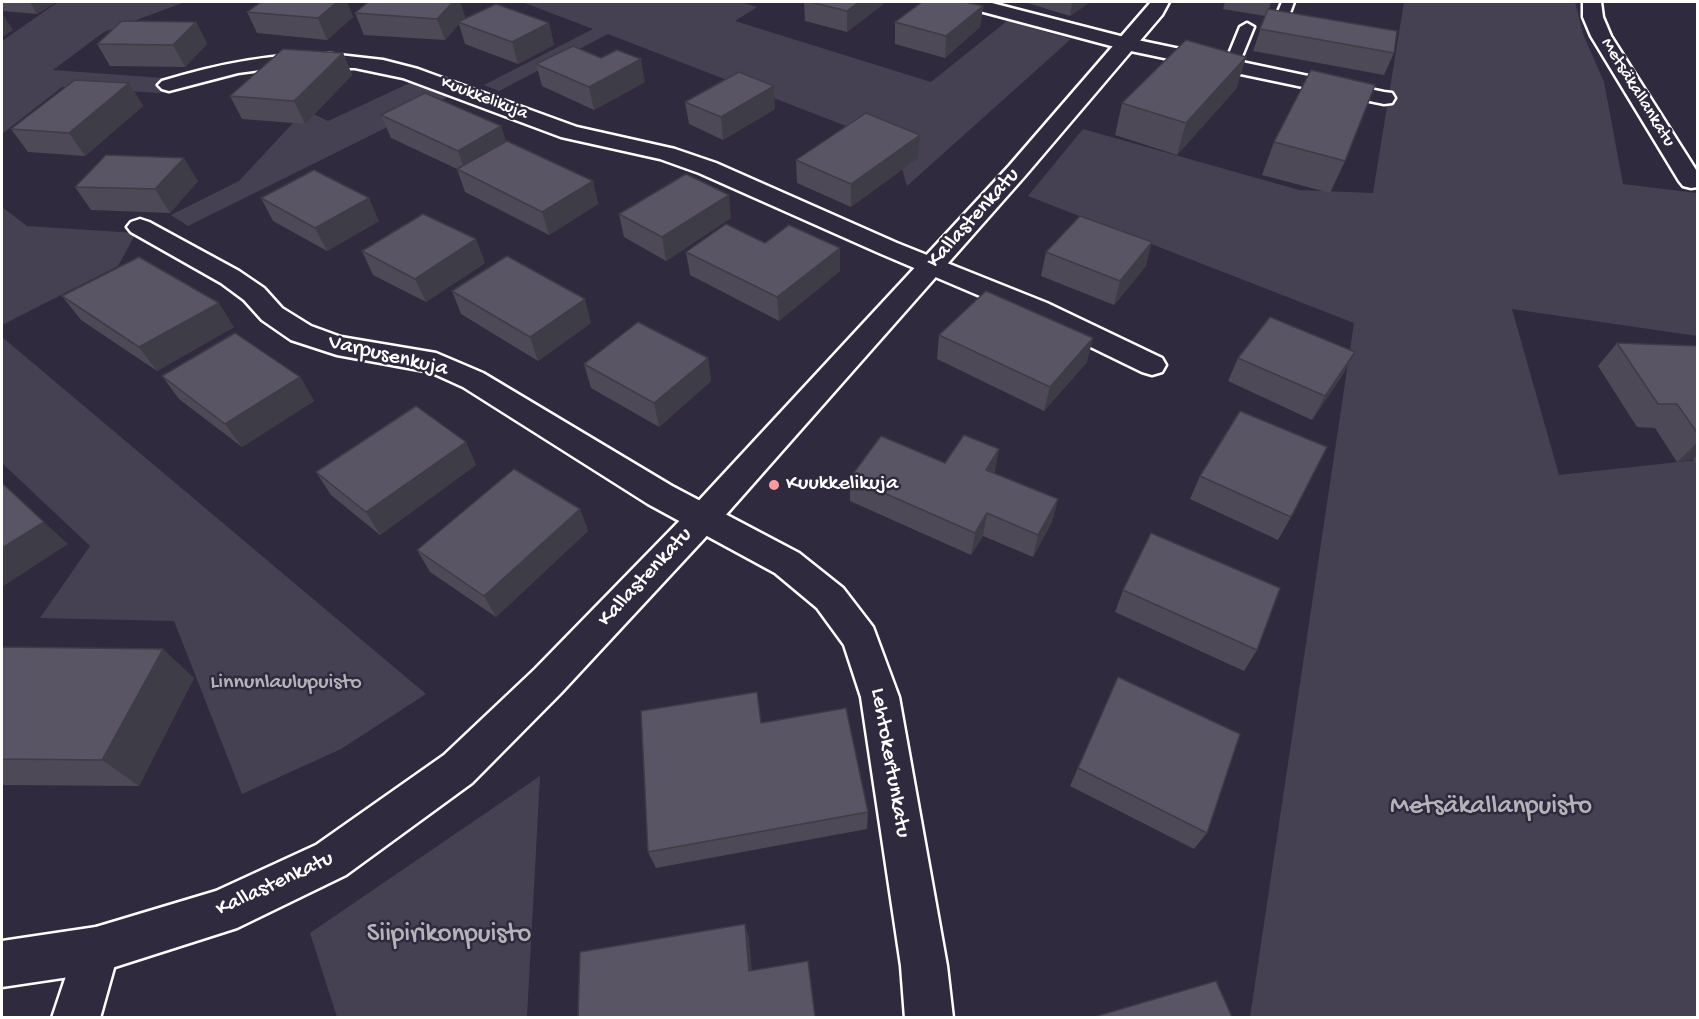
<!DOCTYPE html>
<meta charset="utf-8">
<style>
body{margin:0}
#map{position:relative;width:1699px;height:1019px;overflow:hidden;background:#2f2a3d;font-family:"Gochi Hand",sans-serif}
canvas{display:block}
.frame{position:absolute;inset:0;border:3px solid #fff;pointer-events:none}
</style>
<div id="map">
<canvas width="1699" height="1019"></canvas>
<div class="frame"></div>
</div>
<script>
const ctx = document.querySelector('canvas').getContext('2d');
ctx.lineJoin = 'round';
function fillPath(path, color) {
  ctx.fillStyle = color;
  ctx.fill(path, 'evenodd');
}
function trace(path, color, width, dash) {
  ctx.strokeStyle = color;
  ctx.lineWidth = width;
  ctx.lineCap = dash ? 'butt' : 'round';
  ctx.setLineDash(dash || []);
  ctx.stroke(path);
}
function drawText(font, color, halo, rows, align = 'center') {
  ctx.font = font + ' "Gochi Hand",sans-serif';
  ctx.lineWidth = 5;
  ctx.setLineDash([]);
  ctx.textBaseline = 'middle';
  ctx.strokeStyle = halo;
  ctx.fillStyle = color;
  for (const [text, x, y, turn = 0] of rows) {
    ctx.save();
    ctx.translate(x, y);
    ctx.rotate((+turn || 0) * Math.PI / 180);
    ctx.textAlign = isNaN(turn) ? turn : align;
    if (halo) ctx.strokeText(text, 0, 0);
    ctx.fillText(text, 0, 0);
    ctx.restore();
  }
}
const green = new Path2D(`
 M58 2H185L104 32 53 70 176 79 160 93 62 87 2 134V41Z
 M522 2H741L757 7 735 21 931 82 1007 21 1071 39 907 186 895 145 608 34 499 91 484 85 593 29Z
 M1404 2H1575L1583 34 1604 82 1623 184 1697 193V336L1512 309 1559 475 1697 460V1017H1250L1354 323 1028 196 1083 129 1299 190 1373 193Z
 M414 81 448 97 188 226 171 215 239 181 305 110 328 121Z
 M2 207 27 226 136 233 118 266 2 325Z
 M2 337 426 694 341 749 242 794 174 621 40 618 90 546 2 463Z
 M540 776 527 1017H337L310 933Z`);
const service = new Path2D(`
 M1282 2H1294L1287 21 1301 24 1303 27 1301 30 1280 28 1273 24Z
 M1247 23 1254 27 1238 66 1231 70 1226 69 1224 66 1240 27Z`);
const minor = new Path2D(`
 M959 2H988L1128 38 1384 92 1392 93 1395 98 1392 103 1384 104 1126 50 961 6Z
 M1583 2H1601L1603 17 1611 36 1698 173V187L1691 188 1683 186 1679 181 1591 36 1583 17Z
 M330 54 383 60 418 69 577 127 675 149 716 163 897 243 1047 303 1162 358 1166 365 1162 372 1152 375 1142 372 1027 316 879 253 699 173 660 159 561 137 403 78 355 68 283 67 238 73 169 91 162 89 158 85 162 81C217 64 272 53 330 54Z
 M140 219 149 222 239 271 264 288 282 308 311 326 341 337 436 353 483 373 672 486 799 553 843 588 873 627 899 697 947 966 953 1018H905L901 966 861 697 844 645 817 608 775 573 648 504 463 387 430 372 337 355 291 340 262 320 244 300 221 283 131 232 127 227 131 222Z
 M96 927 112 934 119 950 100 1018H52L80 934Z`);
const tertiary = new Path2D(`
 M1151 2H1169L1162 15 1025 176 716 526 561 693 472 783 346 875 237 928 96 973 2 987V941L96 927 216 891 316 845 444 755 535 669 692 508 1009 166Z`);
const wall = new Path2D(`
 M2 2H56L37 14 2 11Z
 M261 2H347L353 17 327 40 257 33 247 12Z
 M368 2H460L465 17 463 20 549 23 554 45 518 64 465 44 459 24 445 40 364 35 355 13Z
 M804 2H886L847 32 805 21Z
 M1024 2H1090L1070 16Z
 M1225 2H1271L1269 9 1394 53 1384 75 1253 51 1265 16 1223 9Z
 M983 6 980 27 945 58 895 44V22Z
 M196 22 207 44 185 67 110 66 97 44Z
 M343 53 352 75 305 124 242 119 230 96Z
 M1246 57 1236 89 1177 155 1115 135 1122 103Z
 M601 58 645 82 594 110 542 86 536 64Z
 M129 83 143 106 85 156 28 152 11 129Z
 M685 102 775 109 723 140 689 124Z
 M381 115 501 126 506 142 593 181 598 204 549 235 465 192 457 169 391 138Z
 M920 135 918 158 851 207 797 183 796 160Z
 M1274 142 1345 161 1330 193 1262 175Z
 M198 181 170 213 91 210 75 187Z
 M261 198 379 221 327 251 273 221Z
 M619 214 731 218 666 261 624 237Z
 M765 243 840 248V271L779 321 690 275 686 252Z
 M362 251 485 263 426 302 373 275Z
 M1046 252 1146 266 1114 305 1041 276Z
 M452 291 591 323 538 361 461 314Z
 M62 296 234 327 157 371 81 320Z
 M939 335 1087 362 1044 411 937 359Z
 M1617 343 1698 346V467L1693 459 1677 462 1655 428 1637 427 1598 366Z
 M1355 352 1342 376 1312 420 1228 381 1238 358Z
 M708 358 711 381 659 427 591 388 584 364Z
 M162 376 300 377 314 401 242 447 179 399Z
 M466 442 476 465 380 535 331 495 316 472Z
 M999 449 994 473 1058 499 1052 522 1033 557 983 536 971 555 850 501V478L945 463Z
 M1200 476 1291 517 1278 540 1190 499Z
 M580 509 588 531 496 617 430 572 417 550Z
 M1123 590 1257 650 1244 671 1115 612Z
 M2 647 194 678 139 786 2 785Z
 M1118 677 1207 833 1194 849 1070 786Z
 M762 723 868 812 867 829 656 868 648 852Z`);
const shadedWall = new Path2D(`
 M30 2H56L37 14Z
 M337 2H347L353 17 327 40 318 18Z
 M453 2H460L465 17 460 23 458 22 459 24 445 40 437 19Z
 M859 2H886L847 32V11Z
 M1072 2H1090L1070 16Z
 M983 6 980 27 945 58 946 36Z
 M2 13 13 30 2 38Z
 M196 22 207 44 185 67 173 45Z
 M549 23 554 45 518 64 512 42Z
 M343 53 352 75 305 124 294 101Z
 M1246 57 1236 89 1177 155 1186 123Z
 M641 59 645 82 594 110 589 87Z
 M129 83 143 106 85 156 69 133Z
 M774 86 775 109 723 140 721 117Z
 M501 126 508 149 466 174 458 151Z
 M920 135 918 158 851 207V184Z
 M184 158 198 181 170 213 155 189Z
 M593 181 598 204 549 235 542 212Z
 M729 195 731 218 666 261 662 237Z
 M369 198 379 221 327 251 315 228Z
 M476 239 485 263 426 302 415 279Z
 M1152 242 1146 266 1114 305 1120 281Z
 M840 248V271L779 321 777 297Z
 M585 299 591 323 538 361 530 337Z
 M219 303 234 327 157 371 139 347Z
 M1093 338 1087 362 1044 411 1050 387Z
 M1355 352 1342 376 1312 420 1325 396Z
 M708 358 711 381 659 427 654 403Z
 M300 377 314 401 242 447 225 424Z
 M466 442 476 465 380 535 366 512Z
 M1698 442V454L1693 459 1677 462Z
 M999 449 995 472 982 493 986 470Z
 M1058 499 1052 522 1033 557 1038 535Z
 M580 509 588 531 496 617 484 596Z
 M987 513 983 536 971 555 975 533Z
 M44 522 68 544 2 587V548Z
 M163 649 194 678 139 786 102 760Z
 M745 924 749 938 753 983 749 971Z`);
const building = new Path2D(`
 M261 2H337L318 18 247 12Z
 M368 2H453L437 19 355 13Z
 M810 2H859L847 11Z
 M922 2H965L983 6 946 36 895 22Z
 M496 4 549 23 512 42 458 22Z
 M1268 9 1397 31 1394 53 1260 29Z
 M122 21 196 22 173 45 97 44Z
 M1186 40 1246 57 1186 123 1122 103Z
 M573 46 601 58 617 50 641 59 589 87 536 64Z
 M283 49 343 53 294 101 230 96Z
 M1311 70 1375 85 1345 161 1274 142Z
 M739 72 774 86 721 117 685 102Z
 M75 80 129 83 69 133 11 129Z
 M425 93 501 126 458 151 381 115Z
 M866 113 920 135 851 184 796 160Z
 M507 141 593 181 542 212 457 169Z
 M106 155 184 158 155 189 75 187Z
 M314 170 369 198 315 228 261 198Z
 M686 174 729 195 662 237 619 214Z
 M423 214 476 239 415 279 362 251Z
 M1080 216 1152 242 1120 281 1046 252Z
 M726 224 765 243 789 225 840 248 777 297 686 252Z
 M507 256 585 299 530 337 452 291Z
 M139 257 219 303 139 347 62 296Z
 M986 291 1093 338 1050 387 939 335Z
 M1270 317 1355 352 1325 396 1238 358Z
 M638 322 708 358 654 403 584 364Z
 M235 333 300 377 225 424 162 376Z
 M1617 343 1698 346V434L1677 404H1658Z
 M416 406 466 442 366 512 316 472Z
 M1240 411 1327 447 1291 517 1200 476Z
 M964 435 999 449 986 470 1058 499 1038 535 987 513 975 533 850 478 881 436 945 463Z
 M514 469 580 509 484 596 417 550Z
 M2 483 44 522 2 548Z
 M1151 533 1280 588 1257 650 1123 590Z
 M2 647 163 649 102 760 2 759Z
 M1118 677 1240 734 1207 833 1078 768Z
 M757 692 761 723 846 708 868 812 648 852 641 711Z
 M745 924 749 971 808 961 815 1017H578L580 952Z
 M1216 981 1232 1017H1094Z`);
const markers = [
 [774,485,6,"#ff9aa2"]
];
const farStreetnames = [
 ["Metsäkallankatu",1637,93,58],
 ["Kuukkelikuja",484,99,21]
];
const streetNames = [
 ["Kallastenkatu",974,219,-48],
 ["Varpusenkuja",388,357,13],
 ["Kallastenkatu",646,578,-47],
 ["Lehtokertunkatu",889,763,80],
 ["Kallastenkatu",275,885,-25]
];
const poiNames = [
 ["Kuukkelikuja",786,485]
];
const parkNames = [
 ["Linnunlaulupuisto",286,684]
];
const nearParknames = [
 ["Metsäkallanpuisto",1491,808],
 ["Siipirikonpuisto",449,936]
];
fillPath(green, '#464152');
trace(service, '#fff', 5);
trace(minor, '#fff', 5);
trace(tertiary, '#fff', 5);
fillPath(service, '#2f2a3d');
fillPath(minor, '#2f2a3d');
fillPath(tertiary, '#2f2a3d');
fillPath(wall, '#4d4956');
fillPath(shadedWall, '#3e3c46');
fillPath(building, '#595564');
trace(building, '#3e3c46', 1.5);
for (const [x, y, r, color] of markers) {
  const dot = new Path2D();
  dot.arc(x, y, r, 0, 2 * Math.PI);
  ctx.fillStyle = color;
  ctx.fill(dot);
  trace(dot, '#2f2a3d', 2);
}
drawText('18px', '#fff', '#2f2a3d', farStreetnames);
drawText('22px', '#fff', '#2f2a3d', streetNames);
drawText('22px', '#fff', '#2f2a3d', poiNames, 'left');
drawText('22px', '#b5b3ba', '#2f2a3d', parkNames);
drawText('27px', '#b5b3ba', '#2f2a3d', nearParknames);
</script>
